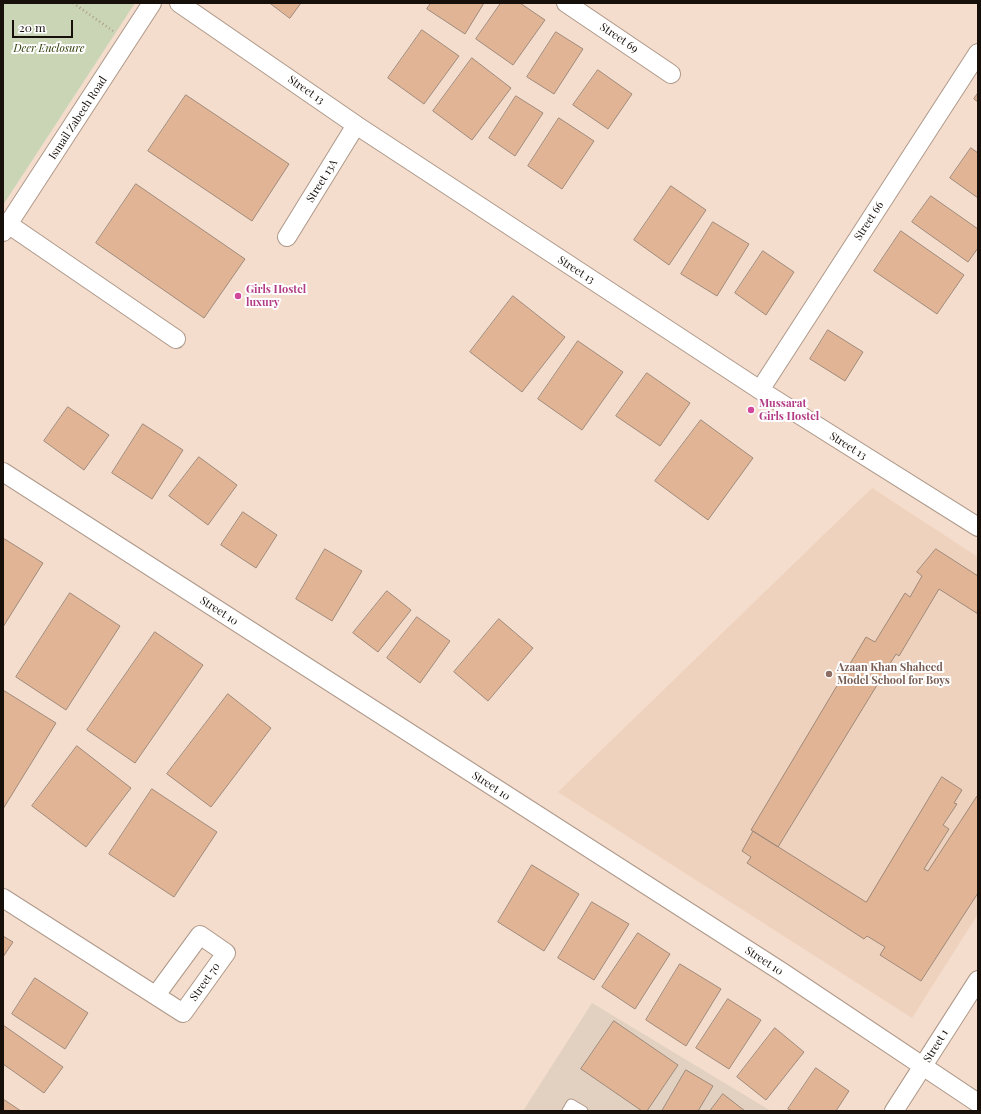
<!DOCTYPE html>
<style>
body{margin:0}
#map{position:relative;width:981px;height:1114px;overflow:hidden;background:#f4ddcd;font-family:"Playfair Display",serif}
canvas{display:block}
.frame{position:absolute;inset:0;border:4px solid #170f0a;pointer-events:none}
.scale{position:absolute;left:12px;top:20px;width:61px;height:18px;box-sizing:border-box;border:2px solid #170f0a;border-top:0;padding-left:5px;font-size:12px;line-height:14px;white-space:nowrap;color:#170f0a;-webkit-text-stroke:3px #fff;paint-order:stroke}
</style>
<div id="map">
<canvas width="981" height="1114"></canvas>
<div class="frame"></div>
<div class="scale">20 m</div>
</div>
<script>
const ctx = document.querySelector('canvas').getContext('2d');
ctx.lineJoin = 'round';
function fillPath(path, color) {
  ctx.fillStyle = color;
  ctx.fill(path, 'evenodd');
}
function trace(path, color, width, dash) {
  ctx.strokeStyle = color;
  ctx.lineWidth = width;
  ctx.lineCap = dash ? 'butt' : 'round';
  ctx.setLineDash(dash || []);
  ctx.stroke(path);
}
function drawText(font, color, halo, rows, align = 'center') {
  ctx.font = font + ' "Playfair Display",serif';
  ctx.lineWidth = 4;
  ctx.setLineDash([]);
  ctx.textBaseline = 'middle';
  ctx.strokeStyle = halo;
  ctx.fillStyle = color;
  for (const [text, x, y, turn = 0] of rows) {
    ctx.save();
    ctx.translate(x, y);
    ctx.rotate((+turn || 0) * Math.PI / 180);
    ctx.textAlign = isNaN(turn) ? turn : align;
    if (halo) ctx.strokeText(text, 0, 0);
    ctx.fillText(text, 0, 0);
    ctx.restore();
  }
}
const commercial = new Path2D(`
 M592 1003 771 1111H523Z`);
const built = new Path2D(`
 M872 488 978 557V914L912 1018 558 792Z`);
const green = new Path2D(`
 M3 3H135L3 205Z`);
const building = new Path2D(`
 M270 3H301L290 18Z
 M431 3H484L465 34 427 9Z
 M501 3H520L545 20 513 65 476 39Z
 M422 30 459 56 424 104 388 78Z
 M556 32 583 49 554 94 527 77Z
 M472 58 511 88 472 140 433 111Z
 M598 70 632 94 608 129 573 105Z
 M978 93V102L974 99Z
 M186 95 289 164 252 221 148 151Z
 M516 96 543 113 515 156 489 138Z
 M559 118 594 141 562 189 528 166Z
 M971 148 978 153V198L950 178Z
 M136 184 245 259 204 318 96 243Z
 M671 186 706 210 669 265 634 240Z
 M931 196 978 229V248L968 262 912 222Z
 M713 222 749 244 717 296 681 274Z
 M901 231 964 275 937 314 874 271Z
 M763 251 794 272 766 315 735 293Z
 M513 296 565 337 522 392 470 352Z
 M828 330 863 352 845 381 810 359Z
 M578 341 623 372 582 430 538 399Z
 M647 373 690 403 660 446 616 416Z
 M68 407 109 435 84 470 44 441Z
 M701 420 753 458 708 520 655 481Z
 M143 424 183 450 152 499 112 473Z
 M199 457 237 485 208 525 169 496Z
 M243 512 277 535 256 568 221 545Z
 M3 538 43 563 3 627Z
 M325 549 362 571 332 621 296 599Z
 M936 549 978 576V614L939 589 899 656 896 654 778 847 751 830 866 637 875 642 905 593 910 597 922 576 917 572Z
 M387 591 411 610 378 652 353 633Z
 M70 593 120 626 66 710 16 677Z
 M417 617 450 641 420 683 387 658Z
 M499 619 533 648 488 701 454 672Z
 M155 632 203 665 135 763 87 730Z
 M3 690 56 723 3 809Z
 M228 694 271 728 211 807 167 774Z
 M77 746 131 788 86 847 32 806Z
 M942 777 962 790 954 803 957 804 943 825 949 829 924 869 928 871 977 796 978 797V893L921 981 880 955 885 947 867 936 864 939 747 863 751 857 742 851 753 831 866 902Z
 M152 789 217 832 174 897 109 854Z
 M532 865 579 894 544 951 498 922Z
 M592 902 629 924 594 980 558 958Z
 M638 933 670 954 635 1009 602 987Z
 M3 936 13 942 3 957Z
 M680 964 721 989 686 1046 646 1020Z
 M35 978 88 1013 65 1049 12 1014Z
 M728 999 761 1020 729 1069 696 1048Z
 M614 1021 678 1065 647 1111H642L581 1069Z
 M3 1025 63 1067 44 1093 3 1064Z
 M775 1028 804 1052 766 1100 737 1077Z
 M816 1068 849 1091 836 1111H792L788 1109Z
 M686 1070 713 1086 698 1111H662Z
 M723 1094 745 1111H710Z
 M3 1099 21 1111H3Z`);
const path = new Path2D(`
 M73 3 113 31`);
const lane = new Path2D(`
 M567 1111 571 1104 583 1111`);
const street = new Path2D(`
 M179 3 356 125 760 390 978 527
 M566 3 671 74
 M8 224 176 339
 M3 232 152 3
 M287 237 356 125
 M760 390 978 53
 M3 472 782 972 978 1103
 M3 898 183 1013 226 953 200 935 156 995
 M894 1111 978 980`);
const markers = [
 [238,296,4,"#d1479c"],
 [751,410,4,"#d1479c"],
 [829,674,4,"#8d6e63"]
];
const streetNames = [
 ["Street 69",619,38,34],
 ["Street 13",306,90,35],
 ["Ismail Zabeeh Road",78,118,-57],
 ["Street 13A",322,181,-58],
 ["Street 66",869,221,-57],
 ["Street 13",576,270,33],
 ["Street 13",848,446,32],
 ["Street 10",219,611,33],
 ["Street 10",491,786,33],
 ["Street 10",764,961,33],
 ["Street 70",205,982,-55],
 ["Street 1",936,1046,-58]
];
const parkNames = [
 ["Deer Enclosure",49,49]
];
const hotelNames = [
 ["Girls Hostel",246,290],
 ["luxury",246,303],
 ["Mussarat",759,404],
 ["Girls Hostel",759,417]
];
const educationNames = [
 ["Azaan Khan Shaheed",837,668],
 ["Model School for Boys",837,681]
];
fillPath(commercial, '#e2d1c0');
fillPath(built, '#efd2bd');
fillPath(green, '#c9d5b5');
fillPath(building, '#e0b494');
trace(building, '#9f8a7b', 1);
trace(lane, '#ad9889', 11);
trace(street, '#ad9889', 20);
trace(path, '#ad9b8f', 2.5, [1, 3]);
trace(lane, '#fff', 9);
trace(street, '#fff', 18);
for (const [x, y, r, color] of markers) {
  const dot = new Path2D();
  dot.arc(x, y, r, 0, 2 * Math.PI);
  ctx.fillStyle = color;
  ctx.fill(dot);
  trace(dot, '#fff', 1.5);
}
drawText('11px', '#170f0a', '#fff', streetNames);
drawText('italic 11px', '#2d3c06', '#fff', parkNames);
drawText('bold 11px', '#b23c85', '#fff', hotelNames, 'left');
drawText('bold 11px', '#785e54', '#fff', educationNames, 'left');
</script>
